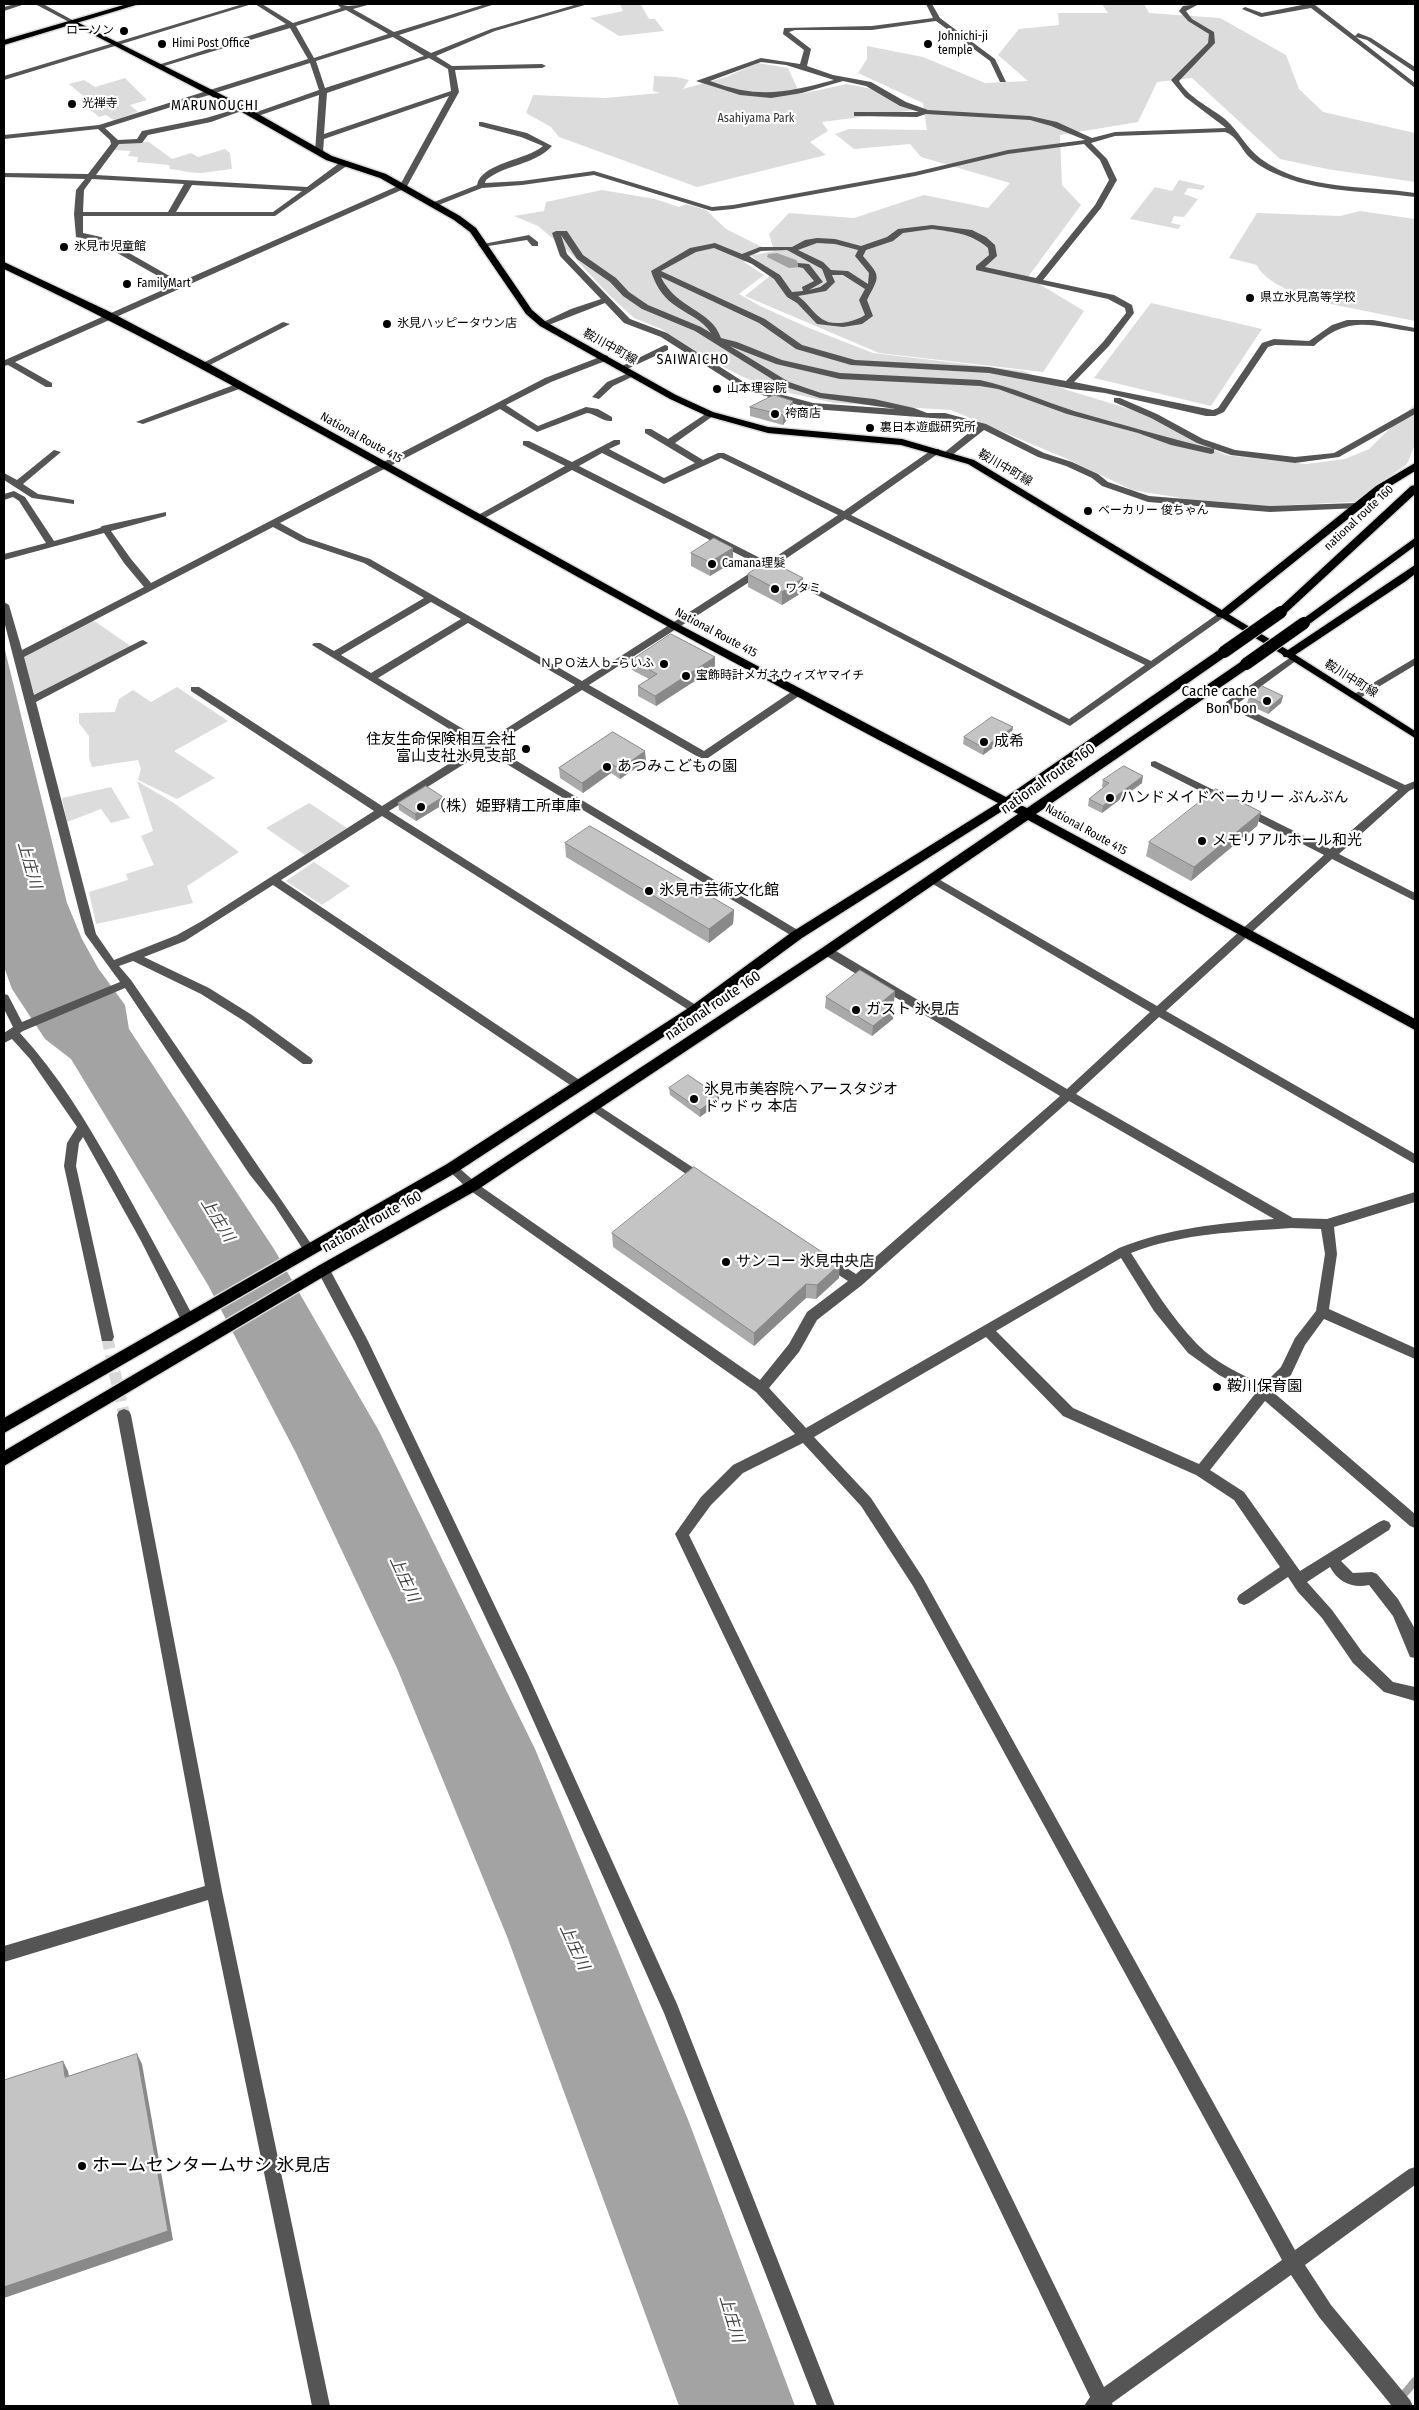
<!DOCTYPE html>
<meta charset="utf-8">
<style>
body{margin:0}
#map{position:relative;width:1419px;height:2410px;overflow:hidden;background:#fff;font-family:"Fira Sans Condensed",sans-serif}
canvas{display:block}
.frame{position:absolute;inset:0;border:5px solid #000;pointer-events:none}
</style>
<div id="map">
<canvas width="1419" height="2410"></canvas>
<div class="frame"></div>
</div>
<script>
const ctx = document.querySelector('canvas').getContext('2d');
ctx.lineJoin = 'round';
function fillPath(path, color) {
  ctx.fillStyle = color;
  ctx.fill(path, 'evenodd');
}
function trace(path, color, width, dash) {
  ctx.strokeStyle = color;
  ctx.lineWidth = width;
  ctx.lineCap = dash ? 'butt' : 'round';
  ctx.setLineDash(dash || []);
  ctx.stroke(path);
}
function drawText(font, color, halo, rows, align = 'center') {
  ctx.font = font + ' "Fira Sans Condensed","Noto Sans JP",sans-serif';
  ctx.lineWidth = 4.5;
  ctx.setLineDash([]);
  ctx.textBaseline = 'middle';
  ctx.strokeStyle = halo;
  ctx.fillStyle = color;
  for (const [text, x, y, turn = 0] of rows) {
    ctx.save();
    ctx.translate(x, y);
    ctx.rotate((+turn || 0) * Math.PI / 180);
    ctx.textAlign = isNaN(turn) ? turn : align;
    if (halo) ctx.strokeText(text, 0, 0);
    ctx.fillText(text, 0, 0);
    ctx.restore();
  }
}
const green = new Path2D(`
 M620 4H656L641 5 649 19H655L664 31 619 36 590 18 623 11Z
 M1102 4H1144L1149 13 1220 18 1286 55 1299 89 1323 112 1415 133V182L1327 169 1280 159 1192 78 1157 82 1138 122 1060 135 1062 185 1081 205 1028 277 1084 311 1043 372 879 353 745 296 771 275 752 256 744 262 764 275 739 294 760 306 809 328 873 353 1024 371 1067 390 1143 413 1225 455 1306 464 1345 459 1369 449 1415 404V444L1407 464 1353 502 1270 506 1187 499 1132 490 1065 458 951 410 834 403 781 391 743 377 708 359 661 329 634 318 609 295 570 253 538 226 514 216 544 211 546 202 602 190 655 199 679 207 686 204 706 210 726 229 764 248 755 255 774 251 769 234 789 213 854 218 924 195 988 208 1010 183 921 157 910 144 854 149 835 134 849 129 927 130 923 103 858 73 867 59V46L923 57 985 83 1028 81 998 55 1019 29 1059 25 1058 13H1108Z
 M758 63 788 68 800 94 847 84 872 89 915 110 822 122 828 131 810 142 826 155 697 187 559 137 551 127 526 113 533 95 605 98 660 93 653 91 654 76 676 77 689 80 683 89 726 77Z
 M125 78 147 100 130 105 138 112 114 120 106 115 99 117 91 110 98 108 69 84 84 80 95 87Z
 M149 142 172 159 191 153 198 157 225 149 230 153 232 169C222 170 211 172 201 173 189 173 180 170 170 169L169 165 137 162 138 157 128 156 131 151 114 150 118 143Z
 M1179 180 1205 186 1202 190 1188 188 1184 194 1198 199 1184 217 1174 216 1171 223 1181 225 1178 229 1130 219 1155 187 1172 191Z
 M1360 211 1415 219V321L1306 299V296C1290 292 1263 280 1257 265L1229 258 1257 213 1340 216Z
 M1151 303 1262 329 1211 406 1094 378Z
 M93 620 132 647 33 697 21 657Z
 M177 687 228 721 174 751 215 778 177 799 138 780 141 769 138 760 92 767 89 758V736L79 723V713L115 712 119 699 133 690 151 702Z
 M137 781 174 803 239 852 187 886 193 903 96 924 89 892 128 880 126 874 154 865 141 836 153 831Z
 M111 787 130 818 111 823 101 809 67 822 62 798Z
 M309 803 347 828 305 855 266 828Z
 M314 862 350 886 322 905 286 881Z`);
const water = new Path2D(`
 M777 253 796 260 801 267 789 268 767 257 768 254Z
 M4 646 67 903 82 939 98 968 125 1005 129 1029 274 1249 379 1431 535 1749 689 2122 795 2406H679L508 1939 397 1668 296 1453 208 1285 71 1059 45 1039 12 989 4 967Z`);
const stream = new Path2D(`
 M1394 2406 1415 2381`);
const minorTunnel = new Path2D(`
 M107 1337 124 1415`);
const minor = new Path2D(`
 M15 4H25L4 11V7Z
 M35 4H43L76 22 71 23Z
 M243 4H252L4 80V76Z
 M255 4H262L293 23 341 8 337 4 348 6 371 4 353 9 394 32 486 4H495L399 35 431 53 491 29 578 4H588L495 31 436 56 452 66 542 64 546 66 542 68 455 70 459 92 406 188 15 362 52 383V387H46L8 365 4 366 5 360 174 285 96 241 76 237 74 214 76 190 85 179 4 177V173L88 174 111 144 110 140 98 129 4 139V135L99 125 308 59 290 28 161 67 155 66 286 24ZM346 10 388 34 314 58 296 26ZM393 37 424 56 325 88 316 61ZM429 58 448 69 451 91 324 134 327 93ZM310 63 319 90 248 115 255 117 319 95 315 152 319 154 323 152 324 139 449 96 400 185 180 282 101 237 83 233V216H275L348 165V161H342L307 187 96 175 119 144 142 143 148 135 211 122 247 109 243 107 206 118 142 131 137 139 118 140 105 128ZM92 179 184 184 168 212H83L84 190ZM192 185 302 191 273 212H176Z
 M926 4H932L940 18 995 59 1006 82H1000L990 61 936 21 872 30H795L789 32 811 49 807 66 833 75 871 82 906 102 928 110 1030 116 1057 122 1092 138 1115 132 1226 128 1185 97 1171 80 1208 43 1209 34 1188 21 1179 11 1183 6 1199 4 1186 11 1192 19 1214 32 1215 43 1179 81C1189 98 1210 107 1225 119 1239 131 1246 148 1261 159 1304 191 1365 185 1415 193V197C1369 191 1317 193 1274 173 1265 169 1255 163 1248 156 1240 147 1237 136 1225 132L1115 136 1091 143 1107 159 1117 180 1101 208 1043 280 1114 295 1132 305 1134 313 1109 346 1074 382 1213 410 1218 408 1262 343 1274 339 1309 341 1332 325 1347 320H1373L1415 328V332C1373 326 1349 314 1314 346L1275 345 1268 347 1224 412 1215 416H1206L1105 393 1072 389 989 373 851 365 796 349 759 323 661 277C676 309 711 309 721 338L737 342 782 360 840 373 980 380C1013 387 1043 401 1074 411 1121 424 1167 438 1214 449V453L1211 454 1171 445 1138 433 1067 414 998 389 980 386 840 379 776 364 730 346 789 382 821 393 874 399 914 408 927 413H945L986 424 1044 453 1072 462 1098 474 1108 482 1149 496 1270 506 1356 503 1359 504V508L1270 512 1148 502 1102 486 1092 478 1066 466 1038 457 984 430 951 456H945V452L976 427 945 419 813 409 744 390 661 337 624 323 605 303 546 326 539 324 571 309 601 299 560 256 552 233 556 231H567L583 255 616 278 629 292 648 305 701 327 711 333C702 319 686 314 673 304 662 296 655 284 651 271L690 248 715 243 742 254 760 247H792L805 240 817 238 835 239 861 246 887 237 898 229 932 225 972 230 986 237 995 245 997 256 985 267 1036 278 1095 205 1109 180 1100 160 1084 144 1008 154 915 176 733 209 712 211 594 175 522 185 482 188 436 206 429 204 477 185C481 163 527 160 543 146L521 137 479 126V122H482L527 133 552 146C535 165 506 164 486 180L485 183 522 181 594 171 712 207 733 205 915 172 1008 150 1085 140 1051 126 1030 120 926 114 917 117 857 116H854V112H919L900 106 866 86 843 81 802 93 771 98 740 95 696 81 761 58 800 64 804 50 783 34 784 28 872 26 933 18ZM761 62 786 65 834 80C785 93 759 99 710 81ZM932 229C953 232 971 233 988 248L989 255 976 266V270L1108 299 1125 308 1126 313 1103 342 1066 381 989 367 855 360 802 345 765 319 661 271 696 252 714 248 752 264 774 279 787 297 797 303 817 324 843 327 862 324 873 316 867 300C880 275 881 277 863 256L866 250 893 241 903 233ZM561 235 577 259 610 282 623 296 642 309 695 331 783 386 820 398 896 409 813 403 750 386 667 333 630 319 567 254ZM817 243 835 244 858 250 855 256 869 273 868 284 848 271 831 270 823 262 798 250ZM787 250 822 269 827 282 820 287 809 290 823 282 809 264 798 263V267L803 268 814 281 802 287 803 291 792 292 780 275 749 256 761 251ZM832 275H843L865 289 859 300 865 315C854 322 833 327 822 319 813 313 807 302 798 296L826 291 835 282Z
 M1307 4 1315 5 1355 36 1358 33 1371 38 1415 67V72L1413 71 1367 40 1356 37 1415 83V88L1311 8 1261 17 1242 9 1245 7 1262 13Z
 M529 235 538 242V246H532L527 240 482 247 478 245Z
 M283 322 290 324 206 367 199 365Z
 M665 345 668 346V350L625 370 618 368Z
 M605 355 608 356V360L551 382 506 405 538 426 586 407 598 409 612 417V421C603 422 596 414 587 413L537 432 500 409 280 523 307 538 370 559 582 681 761 566 572 470 481 520H475L473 518 565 466 523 445V441H529L572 462 614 440H620V444L609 449 664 478 695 463 645 433V429H651L668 439 710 411 713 412V416L675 443 703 460 718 453H724L844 511 933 449H939V453L851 515 1151 661 1219 613 1222 612 1227 615 1070 726 784 578 789 575 792 576 1069 719 1145 665 845 519 775 566 777 568 775 570H768L589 685 704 751 794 690H802V694L708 758H700L582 690 492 746 801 932 803 935 797 939 485 751 389 811 699 1007 701 1010 695 1014 382 816 281 880 584 1083 586 1086 584 1089H576L273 885 185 941 144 957 209 988 252 1015 311 1058 313 1061 311 1064H303L244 1021 201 994 133 961 119 966 131 980 316 1251 314 1254H306L274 1205 250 1175 125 988 23 1031 20 1033C58 1074 87 1123 115 1172 142 1221 169 1270 195 1320L193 1324H183L141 1241 83 1137 79 1143 76 1166 114 1337 112 1341H102L64 1166 67 1143 77 1127 30 1059 12 1039 4 1043V1033L13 1027 4 1009V994L8 995 22 1022 120 982 85 934 4 621V602L9 605 22 650 144 587 124 563 104 533 4 560V554L46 543 19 501 13 497 4 500V494L14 491 25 497 54 541 100 528 102 526 166 512V516L111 531 131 559 151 583 545 378ZM602 453 664 484 721 458 838 515 768 562 579 466ZM273 527 301 542 364 563 424 598 334 651 320 643H314L312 645 477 746 382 806 199 687H191V691L374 811 202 921 177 935 114 960 96 934 36 702 148 643 143 640 140 641 34 695 24 657ZM431 602 461 619 371 673 341 655ZM468 623 575 685 485 742 378 678Z
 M631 372 638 374 613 386 599 399 592 397 607 382Z
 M239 383 243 386 242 388 143 424 136 422Z
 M1114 398H1120L1157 414 1203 439 1235 450 1295 457 1334 453 1412 409 1415 408V414L1339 457 1295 463 1231 455 1197 443 1151 418 1114 402Z
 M54 450 61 452 23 484 38 494 74 500V504L32 498 4 480V473L17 480Z
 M1294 655 1297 656V660L1237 704 1405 785 1415 781V788L1409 791 1339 854 1415 893V901L1332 859 1166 1011 1415 1154V1164L1159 1017 1076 1094 1293 1218 1327 1219 1415 1192V1202L1334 1227 1337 1254 1329 1309 1415 1348V1359L1324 1319 1305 1345 1291 1375 1273 1392 1415 1514V1528L1410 1526 1265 1401 1210 1470 1244 1492 1300 1571 1379 1522 1384 1520 1389 1522 1391 1526 1389 1530 1341 1561 1353 1573 1372 1572 1377 1574 1398 1599 1415 1629V1658L1410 1657 1393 1616 1369 1585C1353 1589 1338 1582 1330 1567L1307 1582 1332 1610 1363 1653 1393 1682 1415 1687V1701L1384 1692 1353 1663 1322 1618 1298 1592 1288 1577 1249 1603 1244 1605 1239 1603 1237 1599 1239 1595 1280 1567 1234 1500 1196 1475 1063 1416 986 1337 814 1437 871 1498 923 1578 1295 2250 1409 2169 1415 2167V2185L1305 2265 1331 2305 1410 2400 1413 2406H1392L1319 2317 1291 2275 1112 2403 1113 2406H1084L1090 2397 675 1534 701 1497 733 1465 795 1434 756 1392 468 1189 446 1168 448 1165H456L476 1183 760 1380 789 1344 807 1312 848 1281 820 1263 819 1260 820 1257H830L856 1274 1060 1096 823 954 821 951 823 948H831L1067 1089 1150 1012 926 880 931 876 935 877 1157 1006 1324 855 1240 812V808H1248L1330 849 1398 790 1226 706V702ZM1069 1101 1274 1219C1221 1223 1169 1228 1119 1248L806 1428 769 1388 799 1352 817 1320 862 1285ZM1291 1228 1321 1229 1325 1254 1316 1311 1295 1338 1281 1367 1263 1385C1241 1374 1214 1362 1197 1344 1171 1317 1151 1284 1131 1253 1182 1233 1237 1232 1291 1228ZM1121 1258 1154 1311 1188 1353 1219 1375 1255 1394 1199 1464 1073 1408 996 1331ZM803 1443 861 1506 913 1586 1282 2260 1104 2387 689 1535 711 1505 743 1473Z
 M1415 658V665L1360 698 1356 699 1351 696Z
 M1155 761 1230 798 1231 800 1226 803 1222 802 1151 766V762Z
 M593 1102 706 1176 708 1179 706 1182H698L589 1109 587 1106Z
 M323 1265 328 1266 368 1341 528 1675 677 2004 835 2406H817L664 2013 516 1682 355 1342 317 1270 318 1266Z
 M124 1409 129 1411 131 1415 222 1891 330 2406H312L208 1900 4 1962V1946L205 1886 117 1415 119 1411Z`);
const major = new Path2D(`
 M71 21H75L246 107 332 156 386 174 460 216 476 228 532 310 546 322 676 395 713 412 768 427 902 439 974 460 1291 652 1415 731V738L1285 656 968 464 901 445 768 433 707 416 670 399 540 326 526 314 470 232 454 220 380 178 326 160 240 111 71 23Z`);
const highway = new Path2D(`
 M127 4H139L4 45V40Z
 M4 262 108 311 211 365 678 624 1006 797 1220 649H1228L1230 652 1228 655 1016 803 1027 808 1242 661H1250L1252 664 1250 667 1036 814 1415 1019V1030L1028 820 832 954 477 1190 328 1274 4 1466V1451L318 1266 467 1182 822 948 1018 814 1007 808 802 938 700 1013 457 1172 4 1433V1418L447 1164 690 1007 792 932 998 803C837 718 677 633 519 544 348 450 180 352 4 269Z
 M1415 463V471L1384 490 1226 617H1218L1216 615 1218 613 1376 486Z
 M1415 485V494L1285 614H1277L1275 612 1277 610 1411 486Z
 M1415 538V546L1308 625H1300L1298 623 1300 621Z
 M1415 565V574L1406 581 1292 657H1284L1282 654Z`);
const highwayBridge = new Path2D(`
 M1224 652 1281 612
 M1246 664 1304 623`);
const wall = new Path2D(`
 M750 407 793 411 783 425 750 416Z
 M733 548V562L710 576 691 566V553Z
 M748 574 803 578V592L782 605 748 587Z
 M715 657V668L656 706 638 696V686L649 679 632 670V660Z
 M1283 696 1281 703 1268 714 1247 704 1249 697Z
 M613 732 646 761 620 779 611 773 583 793 560 778 559 768Z
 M1012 734 983 755 963 744 964 737Z
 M1103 780 1142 783 1102 813 1088 806 1089 799 1104 787H1102Z
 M443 797 444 804 416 821 399 810 398 803Z
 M1261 812 1257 826 1191 881 1146 856 1149 842Z
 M565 843 734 910 733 924 709 943 566 857Z
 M895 991 894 1001 888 1006 893 1019 872 1036 825 1008 826 997Z
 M669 1088 719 1096V1103L700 1117 670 1095Z
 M612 1233 839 1278 816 1299 806 1298 754 1346 613 1247Z`);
const shadedWall = new Path2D(`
 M793 401V411L783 425V415Z
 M733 548V562L710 576V562Z
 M803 578V592L782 605V592Z
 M715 657V668L656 706 655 696Z
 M1283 696 1281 703 1268 714 1270 707Z
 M1013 727 1012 734 983 755 984 748Z
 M645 751 646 761 620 779V769Z
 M610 763 611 773 583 793 582 783Z
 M1143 776 1142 783 1102 813 1103 806Z
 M443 797 444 804 416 821 415 814Z
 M1261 812 1257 826 1191 881 1194 867Z
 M734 910 733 924 709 943V929Z
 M895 991 894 1001 881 1012 882 1002Z
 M894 1009 893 1019 872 1036 873 1026Z
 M719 1096V1103L700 1117V1110Z
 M840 1264 839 1278 816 1299 817 1285Z
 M806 1284V1298L754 1346V1333Z
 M137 2054 142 2064 173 2240 4 2298V2287Z
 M63 2061 68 2071 71 2087 65 2077Z`);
const building = new Path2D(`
 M774 395 793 401 783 415 750 407Z
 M714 538 733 548 710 562 691 553Z
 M768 560 803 578 782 592 748 574Z
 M671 634 715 657 655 696 638 686 657 674 632 660Z
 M1262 686 1283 696 1270 707 1249 697Z
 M992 717 1013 727 984 748 964 737Z
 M613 732 645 751 620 769 610 763 582 783 559 768Z
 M1124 766 1143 776 1103 806 1089 799 1109 783 1103 780Z
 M426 786 443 797 415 814 398 803Z
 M1216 789 1261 812 1194 867 1149 842Z
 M590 826 734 910 709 929 565 843Z
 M860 970 895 991 882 1002 894 1009 873 1026 826 997Z
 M688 1075 719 1096 700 1110 669 1088Z
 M694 1167 840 1264 817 1285 806 1284 754 1333 612 1233Z
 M137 2054 168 2231 4 2287V2080L63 2061 65 2077Z`);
const markers = [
 [124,31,5,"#000"],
 [162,44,5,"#000"],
 [928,44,5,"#000"],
 [72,104,5,"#000"],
 [64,247,5,"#000"],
 [127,284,5,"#000"],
 [1250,298,5,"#000"],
 [387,324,5,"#000"],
 [717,389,5,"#000"],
 [775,414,5,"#000"],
 [870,428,5,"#000"],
 [1088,511,5,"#000"],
 [712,564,5,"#000"],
 [775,589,5,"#000"],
 [664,664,5,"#000"],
 [686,676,5,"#000"],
 [1267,701,5,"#000"],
 [984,742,5,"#000"],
 [526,749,5,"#000"],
 [607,767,5,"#000"],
 [1110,798,5,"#000"],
 [421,807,5,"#000"],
 [1202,841,5,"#000"],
 [649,891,5,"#000"],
 [856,1010,5,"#000"],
 [694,1099,5,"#000"],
 [726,1262,5,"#000"],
 [1217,1387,5,"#000"],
 [82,2166,5,"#000"]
];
const farPoinames = [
 ["ローソン",114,31,"right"],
 ["Johnichi-ji",938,37],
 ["temple",938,51],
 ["Himi Post Office",172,44],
 ["光禅寺",82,104],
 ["氷見市児童館",74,247],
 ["FamilyMart",137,284],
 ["県立氷見高等学校",1260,298],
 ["氷見ハッピータウン店",397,324],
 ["山本理容院",727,389],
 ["袴商店",785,414],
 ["裏日本遊戯研究所",880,428],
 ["ベーカリー 俊ちゃん",1098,511],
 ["Camana理髮",722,564],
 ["ワタミ",785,589],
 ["ＮＰＯ法人ｂ―らいふ",654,664,"right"],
 ["宝飾時計メガネウィズヤマイチ",696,676]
];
const farParknames = [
 ["Asahiyama Park",756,119]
];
const farStreetnames = [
 ["鞍川中町線",610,347,29],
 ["National Route 415",361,438,29],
 ["鞍川中町線",1005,468,30],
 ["national route 160",1359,518,-43],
 ["National Route 415",716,633,28],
 ["鞍川中町線",1351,679,32],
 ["National Route 415",1086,830,29]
];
const farNeighbourhoodnames = [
 ["MARUNOUCHI",215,106],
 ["SAIWAICHO",693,360]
];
const poiNames = [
 ["Cache cache",1257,692,"right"],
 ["Bon bon",1257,709,"right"],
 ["住友生命保険相互会社",516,740,"right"],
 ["富山支社氷見支部",516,757,"right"],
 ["成希",994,742],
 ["あつみこどもの園",617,767],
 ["ハンドメイドベーカリー ぶんぶん",1120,798],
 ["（株）姫野精工所車庫",431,807],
 ["メモリアルホール和光",1212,841],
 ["氷見市芸術文化館",659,891],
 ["ガスト 氷見店",866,1010],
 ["氷見市美容院ヘアースタジオ",704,1090],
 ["ドゥドゥ 本店",704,1107],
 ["サンコー 氷見中央店",736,1262],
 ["鞍川保育園",1227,1387]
];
const streetNames = [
 ["national route 160",1048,779,-35],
 ["national route 160",713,1006,-34],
 ["national route 160",372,1222,-29]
];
const waterNames = [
 ["上庄川",29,865,74],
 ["上庄川",217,1220,58],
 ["上庄川",404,1579,65],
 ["上庄川",574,1947,65],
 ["上庄川",731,2319,73]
];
const nearPoinames = [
 ["ホームセンタームサシ 氷見店",92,2166]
];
fillPath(green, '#dcdcdc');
fillPath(water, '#a3a3a3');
trace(stream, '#a3a3a3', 8);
trace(minorTunnel, '#d9d9d9', 12, [12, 6]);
trace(major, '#dbdbdb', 3);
trace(highway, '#dbdbdb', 3);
fillPath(minor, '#555');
fillPath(major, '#000');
fillPath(highway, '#000');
trace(highwayBridge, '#dbdbdb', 14, []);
trace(highwayBridge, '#000', 12);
fillPath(wall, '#a9a9a9');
fillPath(shadedWall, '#898989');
fillPath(building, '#c4c4c4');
trace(building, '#898989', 1);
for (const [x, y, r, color] of markers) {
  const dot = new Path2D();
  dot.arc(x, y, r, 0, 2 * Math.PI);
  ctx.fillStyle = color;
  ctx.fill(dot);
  trace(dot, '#fff', 2);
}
drawText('12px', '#000', '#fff', farPoinames, 'left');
drawText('12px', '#333', '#fff', farParknames);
drawText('12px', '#000', '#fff', farStreetnames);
ctx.letterSpacing = '1px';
drawText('14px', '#000', '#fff', farNeighbourhoodnames);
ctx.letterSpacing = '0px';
drawText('15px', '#000', '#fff', poiNames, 'left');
drawText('15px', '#000', '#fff', streetNames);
drawText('italic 16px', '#444', '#fff', waterNames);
drawText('18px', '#000', '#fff', nearPoinames, 'left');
</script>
